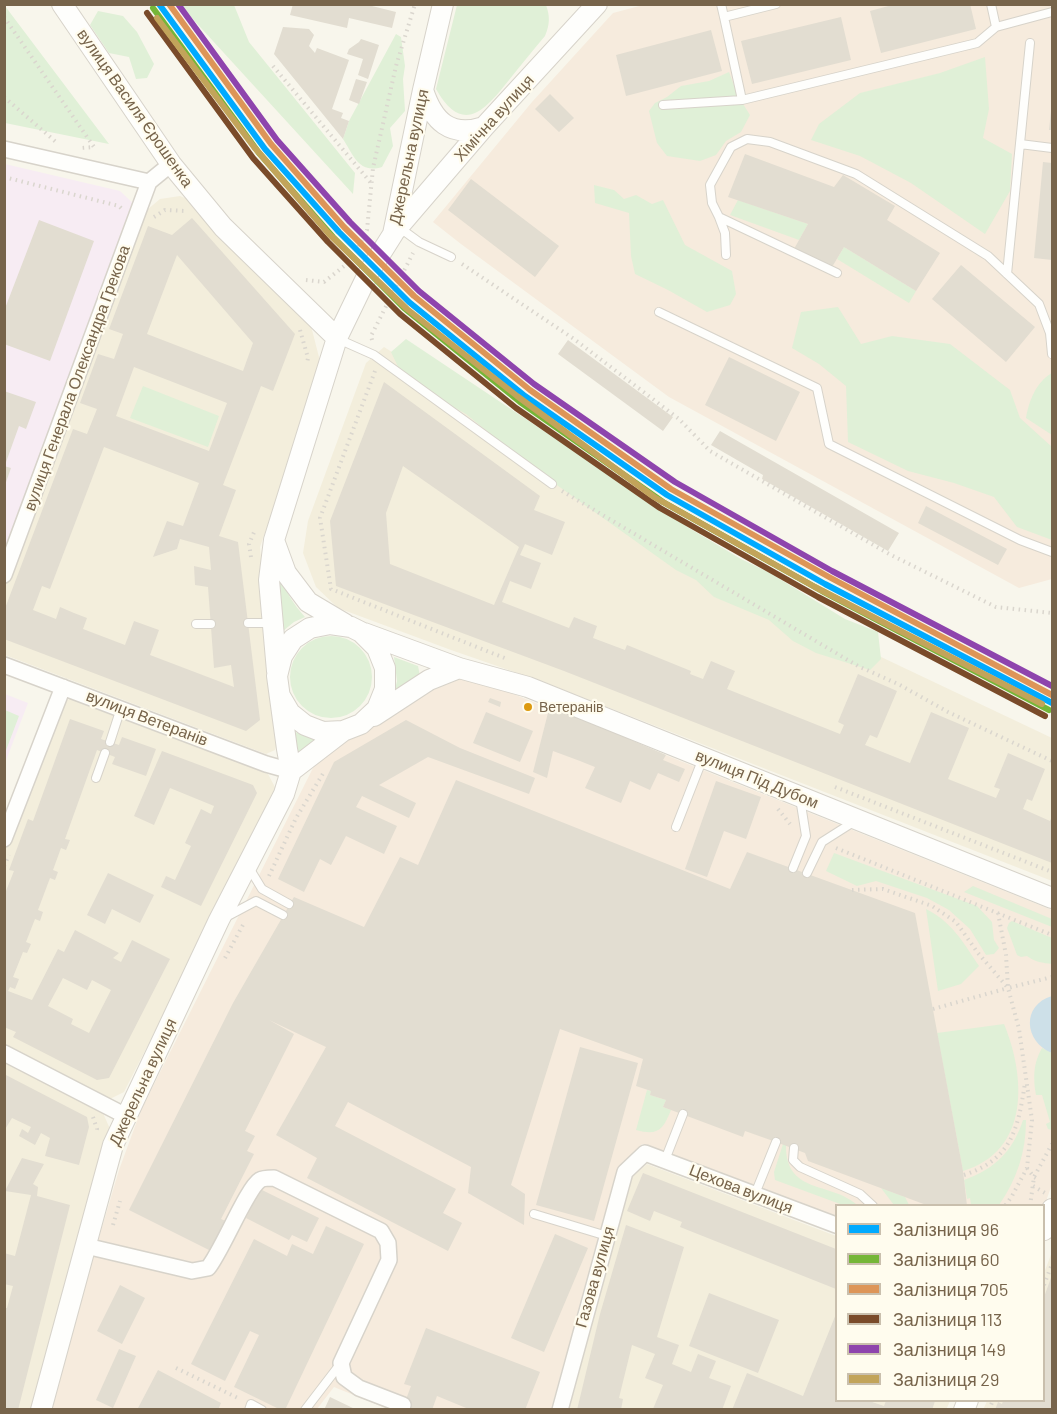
<!DOCTYPE html>
<meta charset="utf-8">
<style>
body{margin:0}
#map{position:relative;width:1057px;height:1414px;overflow:hidden;background:#f8f6ec;font-family:Barlow,sans-serif}
canvas{display:block}
.frame{position:absolute;inset:0;border:6px solid #77644b;pointer-events:none}
.legend{position:absolute;left:835px;top:1204px;width:210px;height:198px;box-sizing:border-box;background:#fffcee;border:2px solid #c9bfad;margin:0;padding:8px 10px;list-style:none;font-size:18px;color:#77644b}
.legend li{display:flex;align-items:center;gap:12px;height:30px}
.legend b{width:30px;border:2px solid #c9bfad}
</style>
<div id="map">
<canvas width="1057" height="1414"></canvas>
<div class="frame"></div>
<ul class="legend">
<li><b style="height:8px;background:#0af"></b>Залізниця 96</li>
<li><b style="height:8px;background:#75b638"></b>Залізниця 60</li>
<li><b style="height:8px;background:#dd9558"></b>Залізниця 705</li>
<li><b style="height:8px;background:#7a4b2a"></b>Залізниця 113</li>
<li><b style="height:8px;background:#8e44ad"></b>Залізниця 149</li>
<li><b style="height:8px;background:#c2a45a"></b>Залізниця 29</li>
</ul>
</div>
<script>
const ctx = document.querySelector('canvas').getContext('2d');
ctx.lineJoin = 'round';
function fillPath(path, color) {
  ctx.fillStyle = color;
  ctx.fill(path, 'evenodd');
}
function trace(path, color, width, dash) {
  ctx.strokeStyle = color;
  ctx.lineWidth = width;
  ctx.lineCap = dash ? 'butt' : 'round';
  ctx.setLineDash(dash || []);
  ctx.stroke(path);
}
function drawText(font, color, halo, rows, align = 'center') {
  ctx.font = font + ' Barlow,sans-serif';
  ctx.lineWidth = 4.5;
  ctx.setLineDash([]);
  ctx.textBaseline = 'middle';
  ctx.strokeStyle = halo;
  ctx.fillStyle = color;
  for (const [text, x, y, turn = 0] of rows) {
    ctx.save();
    ctx.translate(x, y);
    ctx.rotate((+turn || 0) * Math.PI / 180);
    ctx.textAlign = isNaN(turn) ? turn : align;
    if (halo) ctx.strokeText(text, 0, 0);
    ctx.fillText(text, 0, 0);
    ctx.restore();
  }
}
const residential = new Path2D(`
 M180 196 197 203 311 326 320 361 300 430 260 547 278 741 275 750 266 754 5 655 4 586 141 215 160 199Z
 M384 347 860 647 1052 738V881L546 683 451 650 338 608 316 587 303 553 308 521 366 363Z
 M72 698 268 774 277 791 124 1092 110 1099 5 1046 4 851 61 703Z
 M4 1061 103 1113 110 1129 36 1409H5Z
 M647 1164 836 1236V1400L950 1401 946 1410H569L631 1178Z
 M1052 1252V1409L983 1410 987 1401 1044 1400V1273Z`);
const commercial = new Path2D(`
 M647 4 1052 5V579L1019 588 669 397 461 244 433 222 532 102 613 13Z
 M461 673 1052 910V1184L1044 1207V1206H836V1219L642 1144 620 1166 551 1409H388L334 1387 317 1409 48 1410 119 1170 141 1110 313 768 333 749Z`);
const education = new Path2D(`
 M5 164 120 191 136 206 5 558Z
 M5 694 28 703 5 763Z`);
const green = new Path2D(`
 M180 5H234L249 42 355 173 353 194Z
 M457 5H546C550 16 550 24 545 36 533 50 521 65 509 80 486 109 463 137 436 89Z
 M4 6H5L109 144 5 123Z
 M98 11 123 16 137 32 154 64 147 78 136 79 129 57 109 53 90 25Z
 M396 34 401 37 405 66 403 79 405 111 390 128 393 146 382 167C359 174 354 156 343 139L349 121Z
 M985 57 989 109 983 138 1012 154 1010 191 985 234 911 183 860 156 811 140 819 124 860 93 940 73Z
 M729 72 738 96 750 115 741 132 726 141 716 155 700 161 667 156 657 143 649 111 655 103 667 97 681 86 709 81Z
 M594 185 614 190 624 199 636 195 652 204 663 200 685 245 732 271 736 294 730 305 707 312 668 290 635 274 631 256 629 213 595 203Z
 M738 200 808 224 799 240 730 215Z
 M844 247 916 291 909 303 837 259Z
 M838 307 861 344 892 336 950 344 1010 390 1020 418 1052 447V540L1017 527 994 497 954 483 908 471 848 442 846 386 819 364 792 348 801 312Z
 M406 339 689 528 741 559 770 573 845 619 878 632 881 659 870 670 816 653 793 641 769 620 714 597 696 580 676 570 526 463 466 414 428 393 402 375 391 352Z
 M1052 373V435L1026 418C1029 401 1036 382 1052 373Z
 M143 386 219 416 208 447 130 418Z
 M277 575H279C286 591 293 604 305 617L294 622 283 631Z
 M290 677a41 41 0 1 1 82 0a41 41 0 1 1-82 0Z
 M394 657 418 666 420 676 394 693 397 681Z
 M5 710 19 716 5 753Z
 M295 732 320 742 298 752Z
 M834 853 977 906 992 922 994 940 999 948 994 954 986 955 970 929 949 910 927 898 876 881 857 886 826 871Z
 M973 886 1052 919V927L964 892Z
 M926 909C952 922 963 942 979 966L961 984 938 991Z
 M1012 921 1052 938V964C1043 963 1035 962 1027 956L1021 957 1017 955 1007 928 1009 923Z
 M1004 1024C1026 1077 1030 1151 963 1171L937 1033Z
 M1042 1048 1052 1053V1130L1048 1129 1046 1124 1050 1122 1042 1095H1036C1033 1079 1033 1063 1042 1048Z
 M647 1090 651 1091 650 1095 666 1100 663 1107 671 1110C663 1130 658 1136 636 1130Z
 M1023 1120H1026C1026 1152 1017 1179 999 1205H971L970 1198 967 1199 964 1180C995 1169 1013 1151 1023 1120Z
 M783 1144 786 1145C785 1194 831 1182 856 1204H840L775 1180 774 1172Z
 M881 1188 905 1197 909 1205H894Z`);
const water = new Path2D(`
 M1052 996V1053C1024 1042 1021 1005 1052 996Z`);
const building = new Path2D(`
 M293 4H364L396 12 392 28 349 18 347 28 290 15Z
 M896 4H970L976 29 881 53 870 11Z
 M841 17 851 60 752 84 741 41Z
 M283 27 309 29 314 35 309 46 315 53 317 48 349 60 332 109 343 113 341 118 349 121 343 139 274 54Z
 M711 30 722 71 626 96 616 55Z
 M361 39 379 45 368 79 358 75 363 59 347 54 349 49 359 42Z
 M356 79 367 82 359 104 349 100Z
 M550 94 574 118 559 132 535 109Z
 M1051 111H1052V130H1049Z
 M745 154 834 187 843 175 895 206 887 220 940 253 916 291 844 247 832 267 794 249 808 224 728 197Z
 M1043 162 1052 163V260L1034 258Z
 M471 179 559 246 535 277 448 210Z
 M192 218 295 334 273 391 261 386 223 485 236 490 219 536 238 542 260 720 246 731 4 639V611L73 429 87 434 97 409 80 403 98 354 114 359 123 334 109 329 148 226 172 235ZM177 255 253 343 243 371 147 334ZM134 367 227 403 209 451 116 416ZM104 447 199 483 183 526 167 521 153 557 177 549 180 539 209 547 211 570 194 566 195 585 208 587 214 668 231 665 234 687 150 655 159 630 134 621 125 645 83 629 87 618 74 613 60 607 56 619 33 610 42 586 50 589Z
 M39 220 94 241 50 361 4 344V311Z
 M961 265 1035 327 1006 362 932 299Z
 M568 340 673 417 663 431 558 354Z
 M729 357 800 392 776 441 705 405Z
 M384 382 540 496 534 510 565 522 552 555 525 544 520 555 541 563 531 589 510 581 502 602 569 628 574 617 584 621 597 626 593 638 625 650 627 645 691 671 690 674 703 679 711 661 735 671 727 689 840 734 844 725 838 722 858 674 897 691 877 738 870 735 865 745 910 763 931 712 969 728 948 779 996 798 1000 789 994 787 1008 753 1045 769 1032 801 1027 799 1023 809 1050 821 1052 816V863L564 671 336 586 330 521ZM403 466 519 547 494 605 390 564 386 513Z
 M4 391 36 402 26 429 19 426 5 465Z
 M720 431 899 533 888 551 762 479 763 475 711 445Z
 M4 466 11 468 5 485 4 484Z
 M926 506 1007 549 998 565 918 523Z
 M490 698 501 702 500 707 488 702Z
 M550 705 666 755 663 760 685 769 679 782 658 773 650 790 630 781 621 803 585 788 595 767 580 761 553 751 547 778 533 772Z
 M486 712 533 731 520 762 473 743Z
 M70 719 104 731 101 739 119 745 122 737 156 749 146 776 112 764 115 757 97 750 65 839 70 840 66 850 61 848 53 870 58 872 55 880 50 878 38 910 43 912 40 921 35 919 26 942 31 944 27 953 23 952 13 977 19 979 15 989 10 987 8 991 32 1000 58 949 64 952 75 930 119 953 113 958 121 962 132 940 170 959 109 1078 97 1080 13 1037 16 1032 4 1027V891H6L14 871 9 870 28 819 33 821ZM63 978 87 990 92 980 111 990 89 1033 71 1024 73 1019 48 1006Z
 M406 720 460 748 535 778 529 794 428 757 379 785 416 803 409 818 362 796 356 807 397 826 384 854 346 836 331 865 320 859 304 892 278 879 334 762Z
 M162 751 253 785 257 793 201 906 161 887 166 876 175 880 191 846 185 843 201 809 211 814 214 806 170 788 154 825 134 816Z
 M456 780 730 889 747 852 915 913 963 1171 967 1206H929L808 1161 805 1153 776 1142 745 1131 743 1137 663 1107 666 1100 650 1095 651 1091 636 1086 643 1059 560 1029 511 1185 525 1194 524 1225 468 1193 471 1167 348 1102 335 1126 456 1189 443 1213 462 1223 448 1251 307 1178 317 1158 276 1135 326 1047 269 1020 294 1034 245 1131 255 1136 247 1151 254 1154 221 1219 228 1222 213 1252 129 1210 233 1003 294 897 364 927 400 857 418 865Z
 M716 781 761 797 746 839 724 831 707 877 685 869Z
 M108 873 154 895 140 923 112 909 105 924 87 915Z
 M580 1047 638 1063 594 1221 536 1205Z
 M4 1074 87 1117 89 1127 79 1165 45 1156 50 1138 41 1133 35 1145 19 1136 22 1129 28 1133 31 1127 12 1118 4 1131Z
 M22 1158 44 1164 33 1184 38 1187 37 1196 70 1205 18 1410H4V1308H7L13 1286 4 1284V1253L15 1256 31 1195 5 1191Z
 M643 1173 836 1249V1289L680 1227 682 1222 654 1211 650 1221 627 1211Z
 M260 1189 319 1218 307 1242 292 1235 289 1240 246 1218Z
 M626 1225 684 1247 657 1337 679 1345 672 1364 691 1372 698 1354 716 1361 709 1378 731 1386 722 1410 653 1409 663 1385 645 1378 655 1354 632 1345 619 1398 623 1399 621 1410H577L600 1314Z
 M326 1226 364 1244 285 1410H281L234 1387 259 1335 250 1331 225 1381 191 1364 254 1239 287 1256 292 1244 313 1254Z
 M555 1234 588 1248 544 1352 511 1338Z
 M1052 1275V1410H995L998 1402 1002 1404 1003 1401H1044V1297Z
 M120 1285 145 1298 122 1344 97 1331Z
 M709 1293 779 1320 758 1373 689 1346Z
 M836 1314 837 1401H869L884 1406 886 1401H935L932 1410H781L777 1408V1410H732L747 1373 803 1396Z
 M426 1328 540 1372 525 1410H471L437 1396 432 1410H402L411 1386 404 1384Z
 M119 1349 136 1356 113 1408 96 1400Z
 M158 1370 221 1403 218 1410H137Z
 M330 1397 357 1410H324Z`);
const path = new Path2D(`
 M4 17 94 147 81 148
 M273 66 371 183
 M4 97 56 142
 M4 177 119 206 122 209
 M154 217 165 210 186 211
 M356 252 367 230 373 168 396 66 415 4
 M462 264 574 339 679 419 710 451 889 554 996 607 1052 613
 M306 280 324 282 353 259
 M300 330 308 358 307 363
 M372 340 371 336 413 253
 M375 371 320 518 331 589 507 659
 M562 491 858 666 900 685 948 712 1052 761
 M251 557 249 544 255 530
 M835 787 1052 872
 M778 809 790 824
 M836 848 1052 935
 M4 866 9 855
 M269 876 296 818 324 772
 M852 890 883 889 932 906 956 922 978 953 1008 988 1052 977
 M998 913 1006 955 1008 988 1019 1029 1032 1120 1027 1168 1012 1196 1005 1206
 M225 958 244 923
 M933 1009 1008 988
 M93 1117 97 1129 96 1133
 M1027 1168 1034 1177 1039 1180
 M964 1175C1012 1159 1018 1129 1025 1083
 M1033 1186 1045 1193
 M1030 1206 1034 1177 1052 1144
 M113 1225 120 1201
 M1044 1285 1052 1264
 M176 1368 240 1399
 M989 1410 993 1400`);
const service = new Path2D(`
 M721 4 724 17 776 4
 M991 4 996 27
 M724 17 742 100
 M663 105 742 100 977 43 996 27 1052 12
 M1020 144 1052 148
 M719 217 725 233 726 255
 M400 228 419 242 451 257
 M837 273 719 217 712 203 710 185 731 147 747 139 770 142 856 174 988 256 1039 304 1050 333 1052 354
 M1007 274 1030 43
 M659 312 817 388 829 444 1020 540 1052 552
 M338 339 374 355 552 484
 M248 623H271
 M196 624H211
 M110 742 121 708
 M96 778 105 753
 M676 827 703 758
 M248 866 262 889 289 904
 M793 868 806 836 800 798
 M807 873 822 842 855 821
 M226 917 256 901 283 915
 M794 1148 793 1160 800 1167 860 1194 873 1206
 M665 1160 683 1114
 M755 1194 776 1142
 M534 1214 607 1236
 M249 1410 251 1404 262 1410
 M305 1410 341 1363`);
const minor = new Path2D(`
 M4 149 149 182
 M149 182 171 164
 M4 575 149 182
 M4 665 266 764 291 771
 M4 839 63 687
 M4 1053 126 1116
 M86 1246 192 1271 208 1268C222 1251 247 1188 260 1180 263 1178 270 1178 274 1178L381 1231 388 1243 389 1260 341 1363 344 1377 359 1388 403 1405
 M560 1410 625 1172 645 1153 836 1225`);
const tertiary = new Path2D(`
 M62 4 171 164 223 227 337 338
 M423 90C433 121 450 138 484 127
 M394 232 484 127 597 4
 M275 543 286 573 308 602 345 624
 M364 633 459 668 528 687 1052 898
 M277 671 269 580 274 540 337 338 369 272 393 234 423 90 443 4
 M374 716 429 680 459 668
 M291 771 343 731
 M1044 1230 1052 1209
 M41 1410 113 1145 219 920 284 794 291 771 287 749 277 676 282 656 293 639 310 628 330 624 351 627 361 632 377 648 385 668V689L377 709 361 724 343 731 323 732 305 725 290 713 280 696
 M964 1410 968 1400`);
const rail1 = new Path2D(`
 M159 4 265 149 339 232 409 302 525 396 667 495 825 584 1052 703`);
const rail2 = new Path2D(`
 M153 8 259 153 333 237 404 308 520 402 663 502 822 591 1049 710`);
const rail3 = new Path2D(`
 M169 4 271 144 344 227 414 296 530 390 671 489 829 577 1052 695`);
const rail4 = new Path2D(`
 M147 13 253 158 328 242 400 314 516 408 660 508 818 597 1045 716`);
const rail5 = new Path2D(`
 M178 4 277 140 350 222 419 291 534 384 675 482 832 571 1052 686`);
const rail6 = new Path2D(`
 M157 18 254 147 329 234 407 309 517 396 654 497 815 587 1042 704`);
const markers = [
 [528,707,5,"#dd990f"]
];
const busNames = [
 ["Ветеранів",539,707]
];
const streetNames = [
 ["вулиця Василя Єрошенка",135,108,55],
 ["Хімічна вулиця",494,118,-48],
 ["Джерельна вулиця",409,157,-78],
 ["вулиця Генерала Олександра Грекова",77,378,-70],
 ["вулиця Ветеранів",147,718,21],
 ["вулиця Під Дубом",757,779,22],
 ["Джерельна вулиця",143,1082,-65],
 ["Цехова вулиця",741,1189,21],
 ["Газова вулиця",595,1277,-74]
];
fillPath(residential, '#f3eedc');
fillPath(commercial, '#f6ebdd');
fillPath(education, '#f7ecf3');
fillPath(green, '#e0f0d7');
fillPath(water, '#cde0e8');
fillPath(building, '#e2ddd1');
trace(service, '#d7d3ca', 10);
trace(minor, '#d7d3ca', 18);
trace(tertiary, '#d7d3ca', 22);
trace(path, '#dad6ce', 4, [1.5, 4.5]);
trace(service, '#fefefc', 8);
trace(minor, '#fefefc', 15);
trace(tertiary, '#fefefc', 20);
trace(rail1, '#0af', 6);
trace(rail2, '#75b638', 6);
trace(rail3, '#dd9558', 6);
trace(rail4, '#7a4b2a', 6);
trace(rail5, '#8e44ad', 6);
trace(rail6, '#c2a45a', 6);
for (const [x, y, r, color] of markers) {
  const dot = new Path2D();
  dot.arc(x, y, r, 0, 2 * Math.PI);
  ctx.fillStyle = color;
  ctx.fill(dot);
  trace(dot, '#fffcee', 2);
}
drawText('14px', '#77644b', '#fffcee', busNames, 'left');
drawText('16px', '#77644b', '#fffcee', streetNames);
</script>
